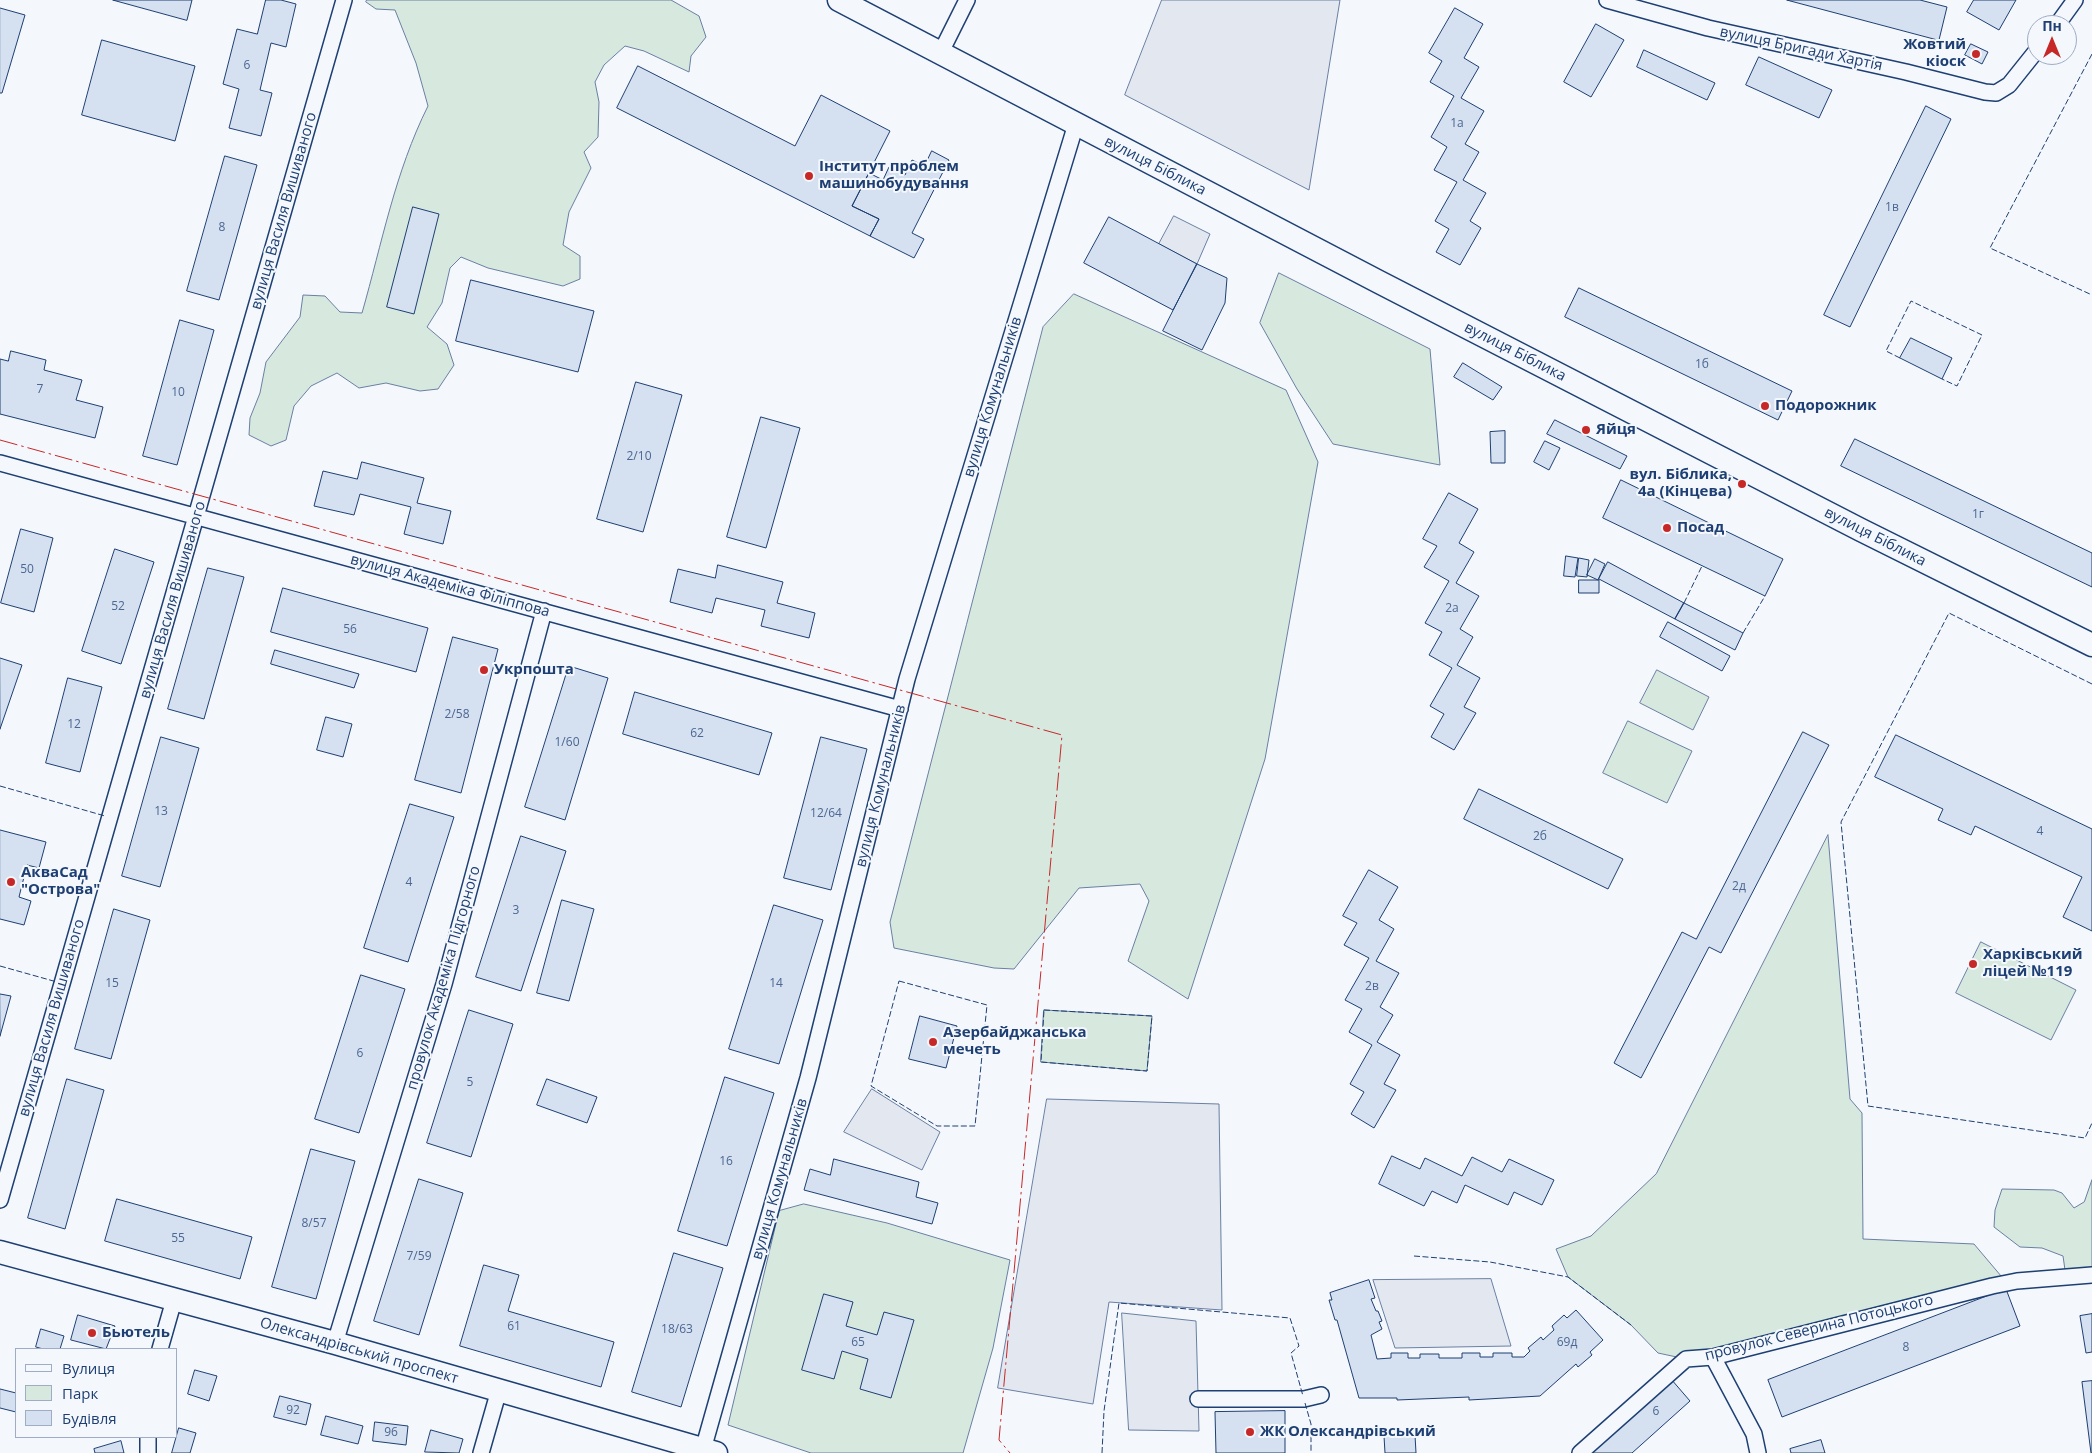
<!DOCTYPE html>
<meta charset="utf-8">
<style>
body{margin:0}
#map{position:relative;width:2092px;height:1453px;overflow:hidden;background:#f4f7fb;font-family:"Open Sans",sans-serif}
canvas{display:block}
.legend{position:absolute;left:15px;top:1348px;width:162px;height:90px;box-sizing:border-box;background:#f4f7fb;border:1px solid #9eadc5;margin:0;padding:6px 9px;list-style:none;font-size:15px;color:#1d3f73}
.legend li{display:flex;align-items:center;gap:10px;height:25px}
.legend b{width:25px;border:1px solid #9eadc5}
.north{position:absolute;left:2027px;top:15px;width:50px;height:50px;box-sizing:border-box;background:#f4f7fb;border:1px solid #9eadc5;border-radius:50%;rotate:0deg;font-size:14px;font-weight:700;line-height:20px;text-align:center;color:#1d3f73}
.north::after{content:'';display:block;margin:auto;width:18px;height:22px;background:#c62828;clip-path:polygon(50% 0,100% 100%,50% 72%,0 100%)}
</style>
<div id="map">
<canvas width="2092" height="1453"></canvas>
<ul class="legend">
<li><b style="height:6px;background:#f4f7fb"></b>Вулиця</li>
<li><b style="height:14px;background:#d7e8df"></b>Парк</li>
<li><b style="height:14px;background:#d5e0f0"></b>Будівля</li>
</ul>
<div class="north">Пн</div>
</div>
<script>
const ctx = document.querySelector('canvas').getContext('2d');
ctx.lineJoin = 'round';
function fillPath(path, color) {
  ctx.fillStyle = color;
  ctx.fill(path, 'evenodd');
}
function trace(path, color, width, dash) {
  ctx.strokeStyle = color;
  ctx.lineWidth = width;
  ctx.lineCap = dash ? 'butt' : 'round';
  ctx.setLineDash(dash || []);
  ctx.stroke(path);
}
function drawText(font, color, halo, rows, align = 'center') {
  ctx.font = font + ' "Open Sans",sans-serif';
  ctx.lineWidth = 4;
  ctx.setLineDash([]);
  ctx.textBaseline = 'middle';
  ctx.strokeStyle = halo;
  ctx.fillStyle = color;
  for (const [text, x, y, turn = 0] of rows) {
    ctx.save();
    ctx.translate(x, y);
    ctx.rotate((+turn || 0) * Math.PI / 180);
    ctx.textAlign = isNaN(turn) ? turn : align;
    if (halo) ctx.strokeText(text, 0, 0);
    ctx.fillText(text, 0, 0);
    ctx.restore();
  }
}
const green = new Path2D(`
 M367 0H671L699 16 706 37 691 56 689 72 644 51 625 46 604 65 595 82 599 102 598 137 584 152 591 168 569 212 563 245 580 256V279L563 286 488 268 461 257 450 268 442 303 427 327 447 344 454 365 438 389 420 391 386 383 359 388 337 373 311 386 294 406 286 440 271 446 249 435 250 418 260 393 266 362 300 317 303 295 325 296 340 312 362 313C382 243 395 172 428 106L416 63 395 10 376 9 366 2Z
 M1279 273 1430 349 1440 465 1333 444 1297 389 1260 323Z
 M1074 294 1286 390 1318 462 1265 759 1188 999 1128 961 1149 901 1140 884 1079 888 1014 969 994 968 894 948 890 922 1043 327Z
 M1657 670 1709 697 1693 730 1640 703Z
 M1628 721 1692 751 1667 803 1603 773Z
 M1828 835 1850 1099 1862 1113 1863 1239 1974 1244 2007 1283 1686 1359 1658 1353 1631 1325 1568 1277 1556 1249 1591 1236 1656 1174Z
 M1981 942 2076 990 2051 1040 1956 993Z
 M1044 1010 1152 1016 1147 1071 1041 1062Z
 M2092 1180V1275L2066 1277 2063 1256 2042 1248 2020 1247 1994 1227 1995 1210 2002 1189 2054 1190 2062 1193 2074 1208 2084 1202Z
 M804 1204 887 1223 1010 1260 993 1348 963 1453H811L728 1425 779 1211Z`);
const parking = new Path2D(`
 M1162 0H1340L1309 190 1125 95Z
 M1174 216 1210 234 1197 264 1159 244Z
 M872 1089 940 1132 922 1170 844 1132Z
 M1047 1099 1219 1104 1222 1310 1109 1302 1093 1404 998 1388Z
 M1491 1279 1511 1346 1395 1348 1373 1280Z
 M1122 1313 1196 1321 1199 1431 1129 1430Z`);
const building = new Path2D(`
 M113 0H192L187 20Z
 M266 0H281L296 4 286 47 271 43 260 90 272 93 261 136 229 128 239 89 223 84 237 29 257 34Z
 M1787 0H1920L1947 7 1939 40Z
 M1974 0H2016L1999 30 1967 12Z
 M0 8 25 15 2 93H0Z
 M1455 8 1483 24 1464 58 1479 67 1461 98 1484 111 1465 144 1479 152 1463 180 1486 193 1470 221 1481 228 1460 265 1436 252 1449 229 1435 221 1457 182 1434 170 1447 147 1431 137 1454 96 1430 82 1442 61 1429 53Z
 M1596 24 1624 40 1591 97 1564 82Z
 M102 40 195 66 175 141 82 115Z
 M1971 44 1988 52 1982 64 1965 55Z
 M1644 50 1715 83 1707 100 1637 67Z
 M1759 57 1832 90 1819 118 1746 85Z
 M638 66 795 146 821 95 890 131 852 206 879 219 870 236 617 108Z
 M1926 106 1951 119 1850 327 1824 315Z
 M932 151 949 160 912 233 924 239 914 258 870 236 879 219 852 206 869 173 883 180 889 167 905 175 912 160 924 166Z
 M225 156 257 165 219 300 187 291Z
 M413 207 439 214 414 314 387 307Z
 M1109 217 1197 264 1173 310 1084 263Z
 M1197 264 1227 278 1225 303 1202 350 1163 331Z
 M471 280 594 311 578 372 456 341Z
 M1579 288 1792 391 1778 420 1565 317Z
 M180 320 214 330 177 465 143 456Z
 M1911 338 1952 358 1942 379 1900 358Z
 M11 351 46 360 44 370 82 380 76 400 103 407 95 438 0 414V359L8 361Z
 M1463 363 1502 387 1493 400 1454 377Z
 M636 382 682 395 643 532 597 519Z
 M761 417 800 428 766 548 727 537Z
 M1555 420 1627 456 1620 469 1547 434Z
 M1505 431V463H1491L1490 432Z
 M1855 439 2092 553V587L1841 466Z
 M1545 441 1560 448 1549 470 1534 462Z
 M362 462 424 478 417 503 451 511 443 544 404 534 411 507 360 494 354 515 314 506 323 471 357 479Z
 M1621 480 1783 559 1765 596 1603 518Z
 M1449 493 1478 509 1459 543 1474 552 1456 583 1479 596 1460 629 1473 637 1457 665 1480 678 1464 707 1476 713 1454 750 1431 737 1444 714 1430 706 1452 668 1429 655 1442 632 1425 623 1449 581 1424 567 1437 546 1423 539Z
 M21 529 53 538 34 612 1 603Z
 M115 549 154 562 121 664 82 651Z
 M1566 556 1578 558 1575 577 1564 576Z
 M1579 558 1589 560 1587 577 1577 576Z
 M1595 559 1605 564 1598 580 1587 575Z
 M1608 562 1684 603 1675 619 1599 579Z
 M718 565 783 582 777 603 815 613 809 638 761 626 765 610 716 598 712 613 670 602 678 569 715 578Z
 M208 568 244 577 204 719 168 709Z
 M1579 580H1599V593H1579Z
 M283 588 428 628 416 672 271 632Z
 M1684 603 1743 633 1735 650 1675 619Z
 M1668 622 1730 656 1722 671 1660 637Z
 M453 637 498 649 461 793 415 780Z
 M275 650 359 674 354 688 271 664Z
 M0 658 22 665 0 729Z
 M569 666 608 678 565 820 525 807Z
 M68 678 102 687 80 772 46 763Z
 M635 692 772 733 759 775 623 734Z
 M326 717 352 724 343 757 317 750Z
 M1803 732 1829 745 1721 953 1709 947 1641 1078 1614 1063 1682 932 1696 939Z
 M1896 735 2092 829V931L2063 917 2082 877 1975 826 1971 835 1938 820 1943 809 1875 777Z
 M161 737 199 748 160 887 122 876Z
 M821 737 867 749 831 890 784 878Z
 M1479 789 1623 859 1608 889 1464 819Z
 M410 804 454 817 408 962 364 948Z
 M0 830 46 842 39 868 27 865 19 897 31 901 24 925 0 919Z
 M521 836 566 851 521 991 476 977Z
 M1369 870 1398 887 1379 920 1394 929 1376 961 1399 973 1380 1007 1393 1015 1377 1042 1400 1055 1384 1084 1396 1090 1374 1128 1351 1114 1364 1092 1350 1084 1372 1045 1349 1032 1362 1009 1345 1000 1369 958 1344 945 1357 923 1343 916Z
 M562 900 594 909 569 1001 537 993Z
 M774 905 823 920 779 1064 729 1049Z
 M114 909 150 920 111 1059 75 1049Z
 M361 975 405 989 359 1133 315 1119Z
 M0 994 11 996 0 1036Z
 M469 1010 513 1024 471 1157 427 1143Z
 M920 1016 957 1026 946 1068 909 1059Z
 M725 1077 774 1093 727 1246 678 1231Z
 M67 1079 104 1090 65 1229 28 1218Z
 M547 1079 597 1097 587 1123 537 1105Z
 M311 1149 355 1161 316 1299 272 1287Z
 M1392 1156 1420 1169 1425 1158 1462 1176 1472 1157 1502 1172 1509 1159 1554 1180 1542 1205 1514 1192 1508 1205 1465 1185 1457 1203 1432 1191 1424 1206 1379 1184Z
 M834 1159 919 1182 916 1197 938 1203 932 1224 804 1190 810 1169 830 1175Z
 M419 1179 463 1193 419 1335 374 1321Z
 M117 1199 252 1237 240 1279 105 1241Z
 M674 1253 723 1268 681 1407 632 1392Z
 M484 1265 519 1275 508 1311 614 1342 601 1387 460 1346Z
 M1369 1280 1375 1298 1371 1299 1376 1311H1378L1382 1321 1379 1322 1382 1329 1371 1335 1377 1359 1391 1358V1353H1408V1358H1420V1354H1439V1358H1462V1353H1480V1357H1493V1353H1512V1357H1524L1530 1351 1528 1348 1541 1337 1543 1340 1554 1330 1552 1326 1564 1315 1567 1318 1576 1310 1603 1340 1590 1352 1592 1355 1578 1367 1576 1364 1540 1396 1469 1400V1397L1397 1400V1398H1359L1337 1320H1335L1329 1300H1332L1330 1293Z
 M2006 1289 2020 1326 1782 1417 1768 1380Z
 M824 1294 853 1302 846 1326 877 1335 884 1312 914 1320 891 1398 860 1389 868 1359 842 1351 834 1379 802 1370Z
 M2092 1314V1352L2086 1353 2080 1316Z
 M78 1315 115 1326 106 1349 71 1340Z
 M41 1329 64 1336 60 1349H43L36 1347Z
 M195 1370 217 1376 209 1401 188 1394Z
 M1671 1379 1690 1401 1632 1453H1588Z
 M2092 1381V1453H2091L2082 1382Z
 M0 1389 16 1393V1412L0 1408Z
 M280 1396 311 1404 306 1425 274 1417Z
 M1285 1411V1453H1216L1215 1412Z
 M326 1416 363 1426 358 1444 321 1435Z
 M375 1422 408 1426 406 1445 373 1441Z
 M179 1428 196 1433 190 1453H172Z
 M431 1430 463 1439 459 1453 425 1452Z
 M1415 1435 1416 1453H1385L1384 1436Z
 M1821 1440 1825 1453H1791L1790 1449Z
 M121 1441 124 1453H95L94 1449Z`);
const street = new Path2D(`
 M1607 0 1708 28 1906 72 1985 92 1996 93 2009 85 2037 50
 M2057 25 2075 0
 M940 54 967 0
 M0 463 900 709
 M0 1200 344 0
 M335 1343 444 984 544 611
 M160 1349 174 1300
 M1713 1357 1754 1434 1758 1453
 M1198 1399H1304L1321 1395
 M148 1437V1453
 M481 1453 499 1390
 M702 1453 808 1078 907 679 1076 124
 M1580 1453 1686 1359 1713 1357 1992 1286 2017 1281 2092 1275`);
const secondary = new Path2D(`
 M839 0 1379 282 1861 530 2092 645
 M0 1252 335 1343 716 1453`);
const fence = new Path2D(`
 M2092 54 1990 248 2092 295
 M1900 358 1886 351 1911 301 1982 335 1957 386 1942 379
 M1684 603 1702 566
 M1743 633 1765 596
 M2092 684 1949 613 1841 822 1868 1106 2085 1138 2092 1123
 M0 786 105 816
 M0 966 57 982
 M899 981 987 1005 975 1126H937L871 1086Z
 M1044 1010 1152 1016 1147 1071 1041 1062Z
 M1414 1256 1490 1262 1568 1277 1631 1325
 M1305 1403 1311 1424V1453
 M1102 1453 1104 1411 1119 1303 1290 1318 1299 1346 1291 1353 1303 1396`);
const power = new Path2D(`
 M0 440 1062 735 999 1440 1010 1453`);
const markers = [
 [1976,54,5,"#c62828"],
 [809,176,5,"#c62828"],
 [1765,406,5,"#c62828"],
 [1586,430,5,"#c62828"],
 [1742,484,5,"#c62828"],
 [1667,528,5,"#c62828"],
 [484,670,5,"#c62828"],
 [11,882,5,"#c62828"],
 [1973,964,5,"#c62828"],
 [933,1042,5,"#c62828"],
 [92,1333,5,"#c62828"],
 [1250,1432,5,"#c62828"]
];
const numberNames = [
 ["6",247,66],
 ["1а",1457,124],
 ["1в",1892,208],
 ["8",222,228],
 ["1б",1702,365],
 ["7",40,390],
 ["10",178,393],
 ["2/10",639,457],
 ["1г",1978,515],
 ["50",27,570],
 ["52",118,607],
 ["2а",1452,609],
 ["56",350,630],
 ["2/58",457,715],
 ["12",74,725],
 ["62",697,734],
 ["1/60",567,743],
 ["13",161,812],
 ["12/64",826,814],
 ["4",2040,832],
 ["2б",1540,837],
 ["4",409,883],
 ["2д",1739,887],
 ["3",516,911],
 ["15",112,984],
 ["14",776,984],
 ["2в",1372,987],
 ["6",360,1054],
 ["5",470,1083],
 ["16",726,1162],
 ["8/57",314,1224],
 ["55",178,1239],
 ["7/59",419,1257],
 ["61",514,1327],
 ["18/63",677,1330],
 ["65",858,1343],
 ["69д",1567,1343],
 ["8",1906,1348],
 ["92",293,1411],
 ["6",1656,1412],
 ["96",391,1433]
];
const poiNames = [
 ["Жовтий",1966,45,"right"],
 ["кіоск",1966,62,"right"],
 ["Інститут проблем",819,167],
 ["машинобудування",819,184],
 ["Подорожник",1775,406],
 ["Яйця",1596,430],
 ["вул. Біблика,",1732,475,"right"],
 ["4а (Кінцева)",1732,492,"right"],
 ["Посад",1677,528],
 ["Укрпошта",494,670],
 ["АкваСад",21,873],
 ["\"Острова\"",21,890],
 ["Харківський",1983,955],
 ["ліцей №119",1983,972],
 ["Азербайджанська",943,1033],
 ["мечеть",943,1050],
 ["Бьютель",102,1333],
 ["ЖК Олександрівський",1260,1432]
];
const streetNames = [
 ["вулиця Бригади Хартія",1801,49,12],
 ["вулиця Біблика",1155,166,27],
 ["вулиця Василя Вишиваного",284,211,-74],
 ["вулиця Біблика",1515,352,27],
 ["вулиця Комунальників",993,397,-73],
 ["вулиця Біблика",1875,537,27],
 ["вулиця Академіка Філіппова",450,586,15],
 ["вулиця Василя Вишиваного",173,600,-74],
 ["вулиця Комунальників",881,786,-76],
 ["провулок Академіка Підгорного",444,978,-74],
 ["вулиця Василя Вишиваного",52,1018,-74],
 ["вулиця Комунальників",780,1179,-74],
 ["провулок Северина Потоцького",1819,1328,-14],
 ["Олександрівський проспект",359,1351,16]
];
fillPath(green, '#d7e8df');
trace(green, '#687fa3', 1);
fillPath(parking, '#e3e8f0');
trace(parking, '#687fa3', 1);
fillPath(building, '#d5e0f0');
trace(building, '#1d3f73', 1);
trace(street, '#1d3f73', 18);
trace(secondary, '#1d3f73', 25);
trace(street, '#f4f7fb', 15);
trace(secondary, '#f4f7fb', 22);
trace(fence, '#1d3f73', 1, [6, 2.5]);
trace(power, '#c62828', 1, [18, 4, 2.5, 4]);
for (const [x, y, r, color] of markers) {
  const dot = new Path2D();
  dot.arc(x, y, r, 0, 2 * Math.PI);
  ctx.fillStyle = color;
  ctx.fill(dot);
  trace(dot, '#f4f7fb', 2);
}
drawText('12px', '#4b6792', null, numberNames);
drawText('bold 15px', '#1d3f73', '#f4f7fb', poiNames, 'left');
drawText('15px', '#1d3f73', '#f4f7fb', streetNames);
</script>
